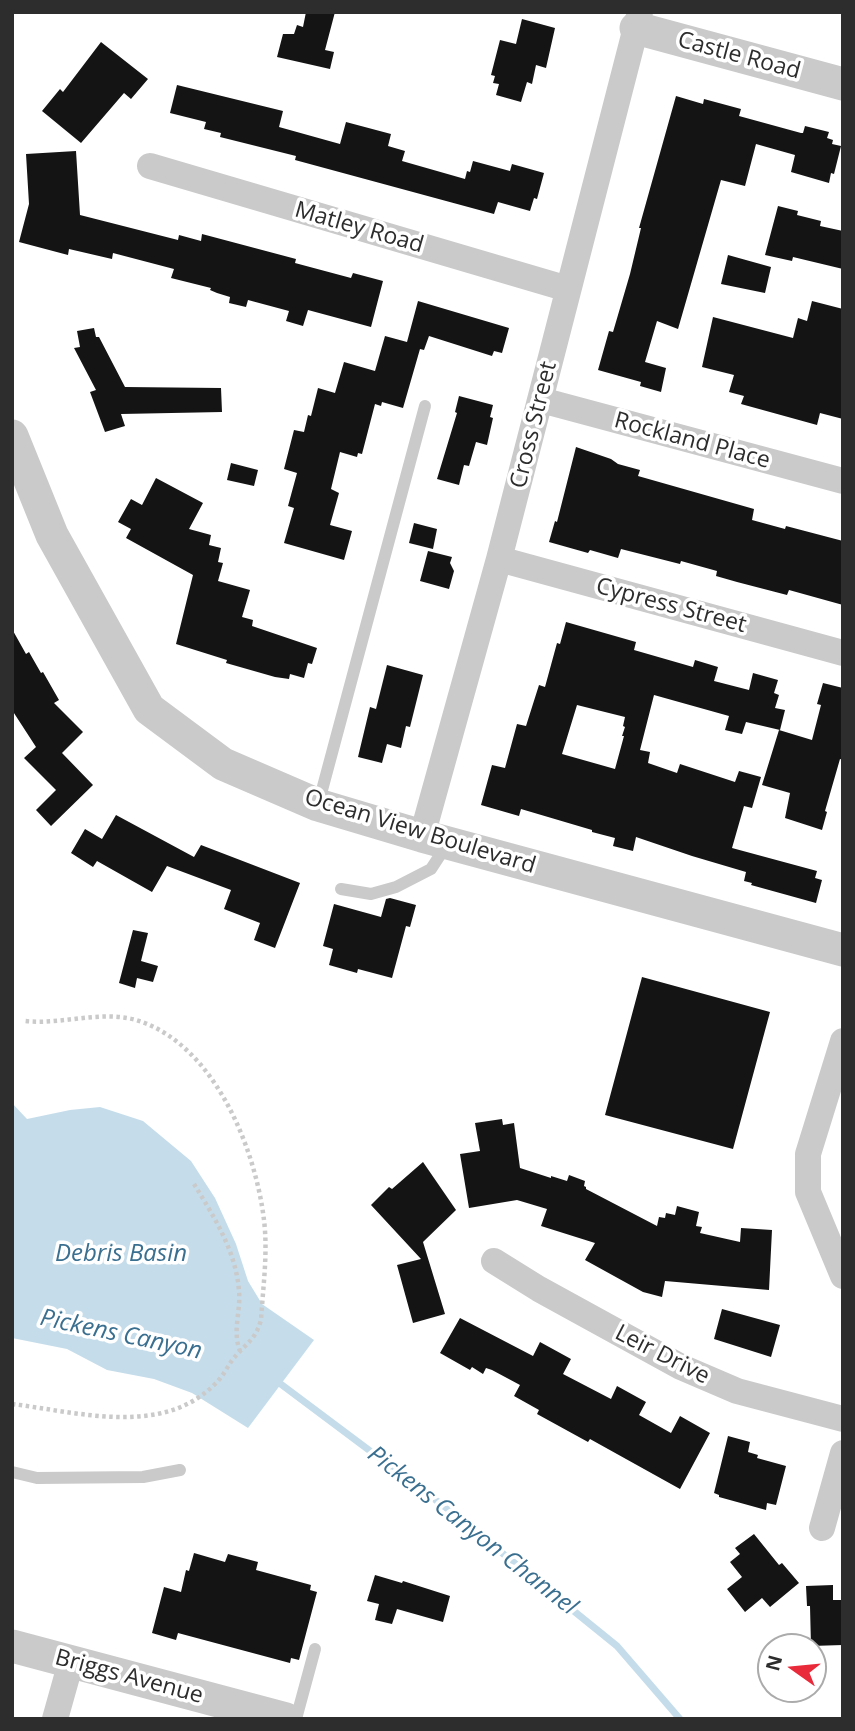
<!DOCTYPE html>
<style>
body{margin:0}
#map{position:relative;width:855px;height:1731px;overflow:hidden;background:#fff;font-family:"Open Sans",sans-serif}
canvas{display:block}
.frame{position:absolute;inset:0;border:14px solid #2d2d2d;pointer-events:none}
.north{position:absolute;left:757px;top:1633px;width:70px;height:70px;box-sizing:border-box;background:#fff;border:2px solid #ababab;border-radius:50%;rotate:285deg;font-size:19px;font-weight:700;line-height:28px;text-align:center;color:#2d2d2d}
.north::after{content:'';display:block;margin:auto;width:24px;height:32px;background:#e82a3a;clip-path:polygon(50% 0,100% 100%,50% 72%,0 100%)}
</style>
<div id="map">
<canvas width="855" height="1731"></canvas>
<div class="frame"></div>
<div class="north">N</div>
</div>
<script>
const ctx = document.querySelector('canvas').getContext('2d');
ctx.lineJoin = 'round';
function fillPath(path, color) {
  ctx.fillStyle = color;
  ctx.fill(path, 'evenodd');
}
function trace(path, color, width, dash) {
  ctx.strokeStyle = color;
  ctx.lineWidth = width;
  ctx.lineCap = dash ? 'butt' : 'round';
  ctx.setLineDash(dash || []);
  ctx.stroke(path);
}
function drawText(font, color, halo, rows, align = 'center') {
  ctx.font = font + ' "Open Sans",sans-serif';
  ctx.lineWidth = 7;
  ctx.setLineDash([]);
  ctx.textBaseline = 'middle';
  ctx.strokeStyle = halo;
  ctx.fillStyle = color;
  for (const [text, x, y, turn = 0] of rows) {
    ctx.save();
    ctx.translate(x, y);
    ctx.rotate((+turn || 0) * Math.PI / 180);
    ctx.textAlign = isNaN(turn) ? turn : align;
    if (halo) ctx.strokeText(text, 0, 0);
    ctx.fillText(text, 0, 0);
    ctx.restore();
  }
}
const water = new Path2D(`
 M12 1103 27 1119 70 1110 100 1107 143 1121 191 1161 215 1198 236 1244 248 1281 262 1304 314 1340 248 1428 192 1393 154 1379 107 1370 67 1349 12 1338Z`);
const stream = new Path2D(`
 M274 1379 449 1510 617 1646 680 1719`);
const building = new Path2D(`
 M306 12H335L325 50 334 52 330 69 277 57 283 34H294L297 25 303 27Z
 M522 19 555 28 546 68 536 65 532 84 527 82 521 102 496 95 499 84 493 83 495 76 491 75 500 40 516 44Z
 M101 42 148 79 131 99 124 93 81 143 42 111 60 89 63 92Z
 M177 85 283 111 279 127 340 144 346 122 391 134 388 146 405 151 402 161 465 179 467 171 470 172 473 161 510 171 512 164 544 173 537 199 534 198 530 211 498 202 494 214 295 160 296 156 220 137 221 133 204 129 206 122 170 113Z
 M676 96 703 104 704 99 741 109 739 116 801 133H803L805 126 829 132 827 138 833 140 832 144 841 146 834 174 831 173 829 183 791 172 795 155 756 144 745 186 721 180 678 329 657 321 645 362 666 368 661 392 640 386 641 382 598 370 609 331 613 332 630 274 641 228H639Z
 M76 151 80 215 178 240 179 235 201 241 202 234 296 259 295 263 351 278 353 273 383 281 371 327 308 310 303 326 286 321 289 311 248 300 246 307 229 303 230 297 217 293 210 290 211 288 171 278 174 269 113 253 112 259 69 249 68 255 19 242 29 204 26 154Z
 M778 206 798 211 797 215 821 221 820 226 843 231V269L793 257 792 261 765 255Z
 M728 255 771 267 765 293 721 284Z
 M418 301 509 328 502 353 494 351 492 356 429 336 424 350 420 349 403 408 382 402 381 406 375 404 362 454 358 453 357 457 340 452 331 489 339 493 330 525 352 531 344 560 284 543 294 508 288 506 297 473 284 469 294 430 304 432 308 415 311 416 318 388 335 393 344 362 375 371 385 336 407 342Z
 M812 301 843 309V419L820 413 817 425 741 404 744 396 729 392 734 375 702 367 713 317 793 338 798 318 807 321Z
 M94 328 96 337H99L125 387 221 388 222 412 121 414 125 426 105 432 90 392 96 390 74 348 80 347 77 331Z
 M459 396 493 405 490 417 493 418 487 445 476 442 469 466 464 465 459 485 437 479 457 413 455 412Z
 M576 447 611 459 618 464 640 470 638 476 754 509 752 520 785 529 786 526 843 541V605L789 590 787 595 737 582 716 576 717 571 681 561 680 564 621 549 618 558 590 550 588 553 549 542 555 521 557 522Z
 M231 463 258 470 254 486 227 480Z
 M156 478 203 503 189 529 211 535 209 545 221 548 218 562 223 563 218 581 250 590 242 617 253 620 252 626 317 648 312 664 308 663 304 678 290 674 289 679 275 677 226 663 227 660 176 644 193 575 126 538 131 529 118 522 131 499 142 505Z
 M414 523 437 529 433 549 409 543Z
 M428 551 452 557 450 563 454 571 449 589 420 581Z
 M566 622 636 642 634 650 693 667 695 660 718 667 714 681 749 690 753 673 778 680 774 693 779 695 775 708 785 710 780 730 746 722 742 734 725 730 729 716 654 695 640 750 650 752 648 763 677 773 680 764 735 782 739 771 761 777 752 808 744 806 732 848 817 871 815 878 822 880 816 903 751 885 752 883 744 881 746 872 692 856 636 837 633 851 613 846 615 838 592 832V830L521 809 519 816 481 805 492 765 505 768 517 724 526 726 539 685 545 687 557 643 560 644ZM577 705 625 717 623 726 625 727 622 736H624L615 769 562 754Z
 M12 629 26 654 29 652 41 673 43 672 59 700 54 703 83 732 62 753 93 785 51 826 36 810 56 790 24 758 36 747 12 710Z
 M387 665 423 675 410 727 406 726 401 748 387 744 382 763 358 757 370 707 376 709Z
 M823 683 843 688V760L840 759 825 811 827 812 822 830 785 818 790 793 762 785 779 730 812 740 821 705 817 704Z
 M116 815 194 857 201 845 300 883 275 948 254 940 260 923 224 909 231 890 167 866 152 892 97 861 93 867 71 853 85 829 102 839Z
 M390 898 416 905 410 927 406 926 392 978 358 969 357 973 329 965 333 949 323 946 334 904 381 917 386 899Z
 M133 930 148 933 141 961 158 966 153 982 137 978 135 988 119 983Z
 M642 977 770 1012 733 1149 605 1115Z
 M502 1119 503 1125 514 1123 520 1168 551 1178V1176L567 1181 569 1175 585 1181 584 1186 586 1187V1189L657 1226 659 1217 665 1218 666 1213 675 1215 677 1206 699 1212 696 1226 702 1227 700 1233 740 1242 741 1228 772 1230 769 1290 665 1281 662 1297 643 1292 585 1260 595 1243 541 1226 547 1209 517 1200 469 1208 460 1154 480 1151 475 1123Z
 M423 1162 456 1210 423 1242 445 1314 413 1323 397 1265 421 1259 371 1205 389 1187 392 1189Z
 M722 1309 780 1325 771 1357 714 1339Z
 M460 1318 533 1356 540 1342 571 1359 563 1374 611 1399 617 1386 646 1402 639 1415 671 1433 680 1416 710 1433 680 1489 590 1439 588 1442 537 1414 539 1410 514 1396 520 1385 492 1370 486 1368 483 1374 472 1367 470 1370 440 1353Z
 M728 1436 750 1442 748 1452 758 1455 757 1458 786 1466 776 1505 767 1503 766 1510 719 1497V1495L714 1493Z
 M754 1534 779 1565 782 1563 799 1583 770 1607 762 1598 745 1612 727 1589 742 1577 730 1562 740 1554 735 1548Z
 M194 1553 225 1562 228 1554 258 1562 256 1570 311 1585 310 1590 317 1592 299 1660 291 1658 290 1663 178 1633 176 1640 152 1633 164 1587 181 1592 186 1570 189 1571Z
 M375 1575 402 1583 403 1581 450 1596 443 1622 397 1609 392 1624 375 1620 379 1604 367 1601Z
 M833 1585V1600H843V1645L811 1646 810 1606H807L806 1586Z`);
const path = new Path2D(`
 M194 1184C214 1217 236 1251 239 1291 241 1311 232 1331 240 1351
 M12 1404C78 1412 161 1437 214 1385 223 1377 227 1367 233 1359 246 1343 255 1341 261 1320 263 1287 268 1253 264 1220 255 1146 213 1043 136 1020 99 1010 62 1025 25 1021`);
const service = new Path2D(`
 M318 805 425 406
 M341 889 371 894 396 887 431 869 446 846
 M12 1472 37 1478 143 1477 180 1470
 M296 1719 315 1649`);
const minor = new Path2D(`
 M150 166 568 289
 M541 400 843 481
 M499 559 843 653
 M422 836 499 559 640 12
 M843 1041 808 1154V1192L843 1276
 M494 1261 539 1289 681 1367 737 1391 843 1419
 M822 1528 843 1453
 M55 1719 71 1662`);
const tertiary = new Path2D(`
 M636 28 843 84
 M12 436 52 535 149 709 223 764 318 805 422 836 843 950
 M12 1646 286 1719`);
const streetNames = [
 ["Castle Road",739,56,15],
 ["Matley Road",359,228,16],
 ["Cross Street",534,425,-76],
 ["Rockland Place",692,441,15],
 ["Cypress Street",671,606,15],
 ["Ocean View Boulevard",420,832,17],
 ["Leir Drive",662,1355,27],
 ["Briggs Avenue",129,1677,15]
];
const waterNames = [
 ["Debris Basin",121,1254],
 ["Pickens Canyon",121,1335,12],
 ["Pickens Canyon Channel",472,1531,38]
];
fillPath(water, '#c5ddeb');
trace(stream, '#c5ddeb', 7);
fillPath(building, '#141414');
trace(path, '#cacaca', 4.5, [3.5, 3.5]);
trace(service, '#cacaca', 12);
trace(minor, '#cacaca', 26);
trace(tertiary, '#cacaca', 33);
drawText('23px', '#2d2d2d', '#fff', streetNames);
drawText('italic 24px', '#3a6f90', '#fff', waterNames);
</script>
